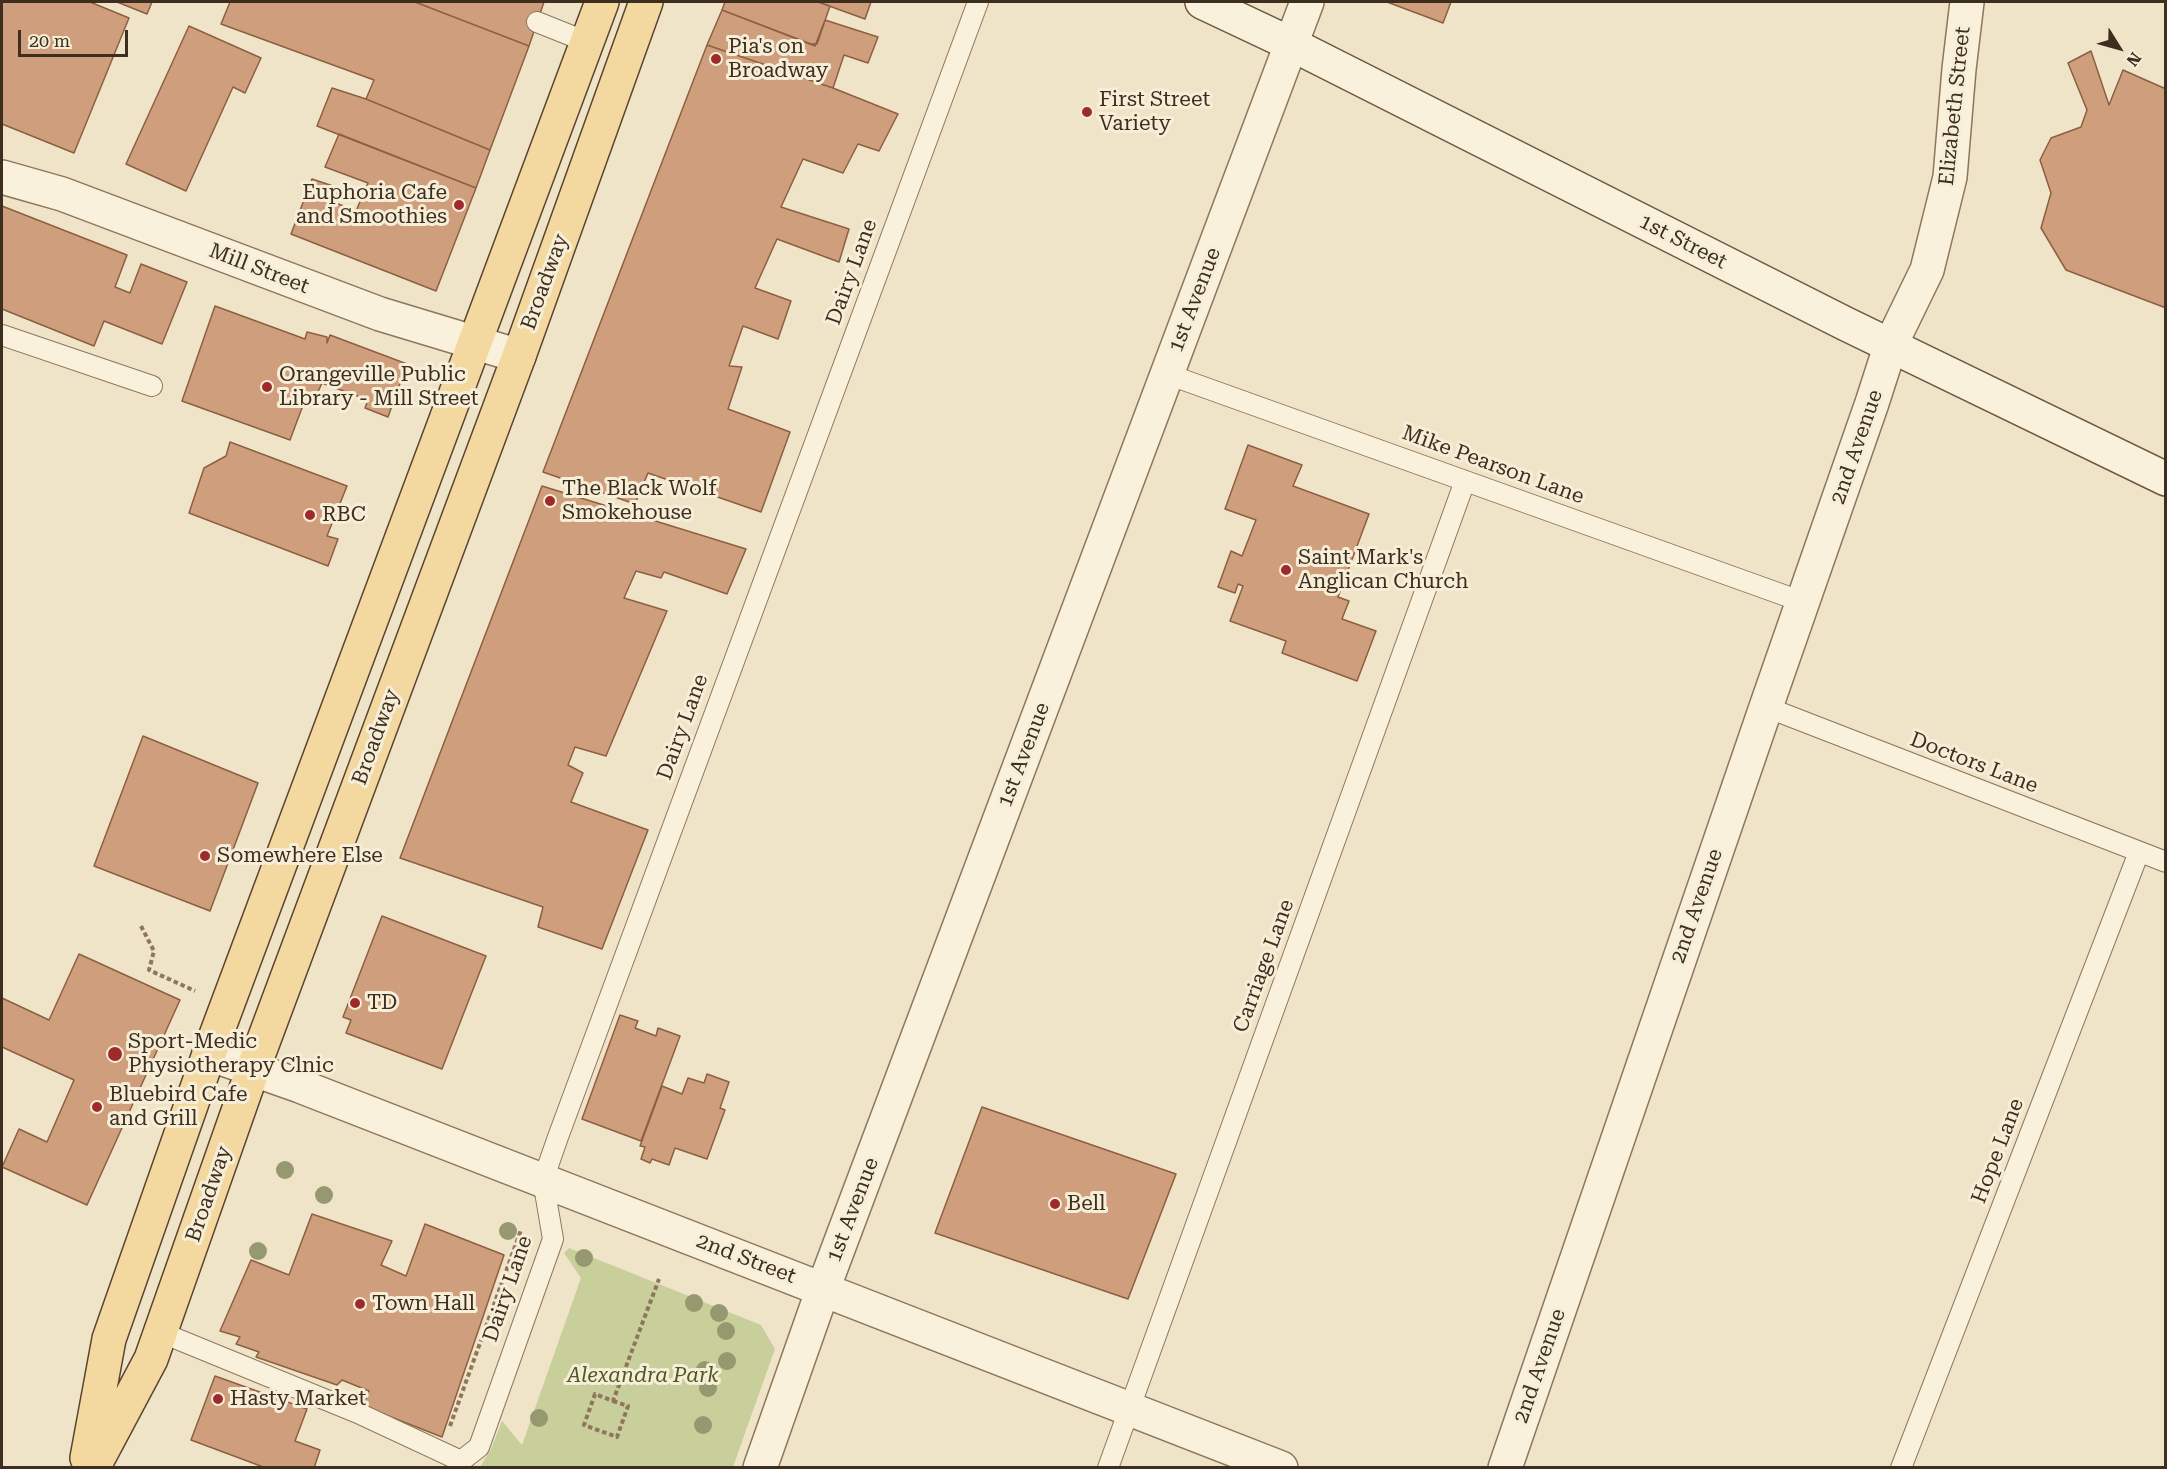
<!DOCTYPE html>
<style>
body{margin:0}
#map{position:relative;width:2167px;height:1469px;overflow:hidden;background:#f0e4c8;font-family:"Roboto Serif",serif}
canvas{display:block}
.frame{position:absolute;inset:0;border:3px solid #3d2e20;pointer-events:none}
.north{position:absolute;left:2089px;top:18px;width:60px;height:60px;-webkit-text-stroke:4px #f7eed8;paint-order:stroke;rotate:127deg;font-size:16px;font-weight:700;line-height:24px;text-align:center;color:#3d2e20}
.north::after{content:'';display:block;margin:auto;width:21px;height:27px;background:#3d2e20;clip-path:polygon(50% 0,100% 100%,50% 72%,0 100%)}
.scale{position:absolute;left:18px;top:30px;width:110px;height:27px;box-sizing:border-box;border:3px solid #3d2e20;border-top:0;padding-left:8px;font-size:18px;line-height:21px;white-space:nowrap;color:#3d2e20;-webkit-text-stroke:4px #f7eed8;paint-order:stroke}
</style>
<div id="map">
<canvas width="2167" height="1469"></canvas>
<div class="frame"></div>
<div class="north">N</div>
<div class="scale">20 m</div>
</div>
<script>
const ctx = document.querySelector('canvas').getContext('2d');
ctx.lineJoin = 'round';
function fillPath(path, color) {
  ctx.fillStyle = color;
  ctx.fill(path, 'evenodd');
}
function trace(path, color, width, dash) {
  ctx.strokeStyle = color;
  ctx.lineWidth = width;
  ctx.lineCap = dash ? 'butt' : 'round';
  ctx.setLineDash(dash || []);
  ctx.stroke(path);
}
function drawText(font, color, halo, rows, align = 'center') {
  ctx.font = font + ' "Roboto Serif",serif';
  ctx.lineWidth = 6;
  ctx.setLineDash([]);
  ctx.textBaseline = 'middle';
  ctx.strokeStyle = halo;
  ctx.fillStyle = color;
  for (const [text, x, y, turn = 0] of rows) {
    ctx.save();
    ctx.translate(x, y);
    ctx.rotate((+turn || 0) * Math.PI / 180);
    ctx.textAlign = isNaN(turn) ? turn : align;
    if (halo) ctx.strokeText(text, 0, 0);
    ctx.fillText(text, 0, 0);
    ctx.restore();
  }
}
const green = new Path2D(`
 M569 1248 761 1325 775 1349 733 1467H480L491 1449 502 1421 522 1445 581 1278 564 1253Z`);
const building = new Path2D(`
 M2 2H90L129 18 74 153 2 124Z
 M117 2H152L147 14Z
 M230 2H415L529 46 490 150 366 99 374 80 221 24Z
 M415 2H544L529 46Z
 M725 2H818L830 6 817 44H811L722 10Z
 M818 2H871L865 19Z
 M1387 2H1451L1443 23Z
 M722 10 815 46 825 20 878 37 868 63 844 55 833 88 707 45Z
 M189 26 261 58 245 93 233 87 186 191 126 164Z
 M707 45 833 88 898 114 879 151 858 144 843 173 803 159 781 207 849 229 839 262 777 239 755 288 791 301 778 339 743 326 729 366 742 367 728 409 790 432 761 512 648 473 635 504 543 472Z
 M2091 51 2109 105 2123 70 2166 89V308L2066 270 2041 228 2051 193 2040 160 2051 138 2081 127 2087 110 2068 63Z
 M332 88 366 99 490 150 476 188 317 126Z
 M339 134 476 188 436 291 291 234 312 179 342 189 336 203 356 211 368 183 325 167Z
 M2 206 127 255 115 287 130 293 141 264 187 282 162 344 104 321 94 346 2 309Z
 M215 306 305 339 307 332 327 337V343L330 335 407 364 388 417 365 408 368 400 322 383 316 396 308 392 290 440 182 401Z
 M230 442 347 486 327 536 338 539 328 566 189 513 204 468 226 456Z
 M1248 445 1302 465 1293 486 1369 514 1338 597 1349 601 1342 619 1376 631 1357 681 1282 653 1286 641 1230 621 1243 586 1238 584 1235 593 1218 587 1231 551 1242 556 1256 520 1225 509Z
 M542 486 746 549 727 594 664 572 661 578 636 571 624 598 667 611 606 756 575 747 568 765 583 773 571 802 648 830 602 949 538 927 543 907 400 858Z
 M143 736 258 783 210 911 94 866Z
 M382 916 486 956 442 1069 346 1033 351 1020 343 1017Z
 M79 954 180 1000 87 1205 2 1167 19 1129 47 1142 74 1080 2 1047V998L49 1020Z
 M620 1015 638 1021 635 1028 656 1036 658 1028 680 1036 641 1141 582 1119Z
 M707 1074 729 1082 720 1108 725 1110 707 1159 675 1148 669 1165 652 1159 650 1163 641 1159 645 1147 640 1146 662 1086 682 1094 688 1078 704 1083Z
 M982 1107 1176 1174 1128 1299 935 1233Z
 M312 1214 392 1241 381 1265 406 1276 425 1224 504 1255 442 1437 363 1406 369 1391 342 1380 337 1385 256 1357 259 1352 236 1344 240 1337 220 1331 251 1260 289 1275Z
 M215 1376 307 1409 295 1441 320 1450 314 1468H266L191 1440Z`);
const path = new Path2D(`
 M141 926 154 951 149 970 195 991
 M613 1401 628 1406 617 1437 584 1425 595 1394 613 1401 659 1279
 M450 1426 521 1230`);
const service = new Path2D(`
 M537 22 587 42
 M2 335 152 386
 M1167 374 1803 602
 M1766 707 2166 862
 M160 1332 358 1413 461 1461
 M458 1468 461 1461 479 1447 553 1239 543 1180 558 1137 978 2
 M1108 1468 1465 481
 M1901 1468 2139 852`);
const minor = new Path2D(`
 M2 177 62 194 380 314 519 356
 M209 1054 300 1086 1281 1468
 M760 1468 823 1289 1307 2
 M1505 1468 1766 707 1872 403 1891 344 1927 270 1950 177 1959 69 1967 2`);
const secondary = new Path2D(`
 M1202 2 1291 44 1846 324 2166 479`);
const primary = new Path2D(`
 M87 1458 109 1339 209 1054 602 2
 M93 1468 151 1359 253 1069 519 356 646 2`);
const trees = [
 [285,1170],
 [324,1195],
 [508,1231],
 [258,1251],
 [584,1258],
 [694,1303],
 [719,1313],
 [726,1331],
 [727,1361],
 [705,1370],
 [708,1388],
 [539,1418],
 [703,1425]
];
const markers = [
 [716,59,6,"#9e2a2b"],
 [1087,112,6,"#9e2a2b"],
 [459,205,6,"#9e2a2b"],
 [267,387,6,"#9e2a2b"],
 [550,501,6,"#9e2a2b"],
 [310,515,6,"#9e2a2b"],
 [1286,570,6,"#9e2a2b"],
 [205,856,6,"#9e2a2b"],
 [355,1003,6,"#9e2a2b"],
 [115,1054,8,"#9e2a2b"],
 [97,1107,6,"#9e2a2b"],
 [1055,1204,6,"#9e2a2b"],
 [360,1304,6,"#9e2a2b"],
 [218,1399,6,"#9e2a2b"]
];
const poiNames = [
 ["Pia's on",728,47],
 ["Broadway",728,71],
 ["First Street",1099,100],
 ["Variety",1099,124],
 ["Euphoria Cafe",447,193,"right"],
 ["and Smoothies",447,217,"right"],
 ["Orangeville Public",279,375],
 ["Library - Mill Street",279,399],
 ["The Black Wolf",562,489],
 ["Smokehouse",562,513],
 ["RBC",322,515],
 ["Saint Mark's",1298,558],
 ["Anglican Church",1298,582],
 ["Somewhere Else",217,856],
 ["TD",367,1003],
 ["Sport-Medic",128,1042],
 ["Physiotherapy Clnic",128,1066],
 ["Bluebird Cafe",109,1095],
 ["and Grill",109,1119],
 ["Bell",1067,1204],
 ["Town Hall",372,1304],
 ["Hasty Market",230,1399]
];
const streetNames = [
 ["Elizabeth Street",1955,106,-84],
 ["1st Street",1683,242,27],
 ["Mill Street",259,269,21],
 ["Dairy Lane",852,272,-70],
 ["Broadway",545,282,-70],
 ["1st Avenue",1195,300,-69],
 ["2nd Avenue",1857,447,-71],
 ["Mike Pearson Lane",1493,465,20],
 ["Dairy Lane",683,727,-70],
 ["Broadway",376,737,-70],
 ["1st Avenue",1024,755,-69],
 ["Doctors Lane",1974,763,21],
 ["2nd Avenue",1697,906,-71],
 ["Carriage Lane",1264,966,-70],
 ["Hope Lane",1998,1151,-69],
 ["Broadway",209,1194,-71],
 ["1st Avenue",853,1210,-69],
 ["2nd Street",746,1259,21],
 ["Dairy Lane",508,1289,-71],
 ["2nd Avenue",1540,1366,-71]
];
const parkNames = [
 ["Alexandra Park",643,1376]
];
fillPath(green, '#c9cf9b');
fillPath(building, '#cf9f7d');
trace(building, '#8d5f41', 1.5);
trace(service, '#8d765c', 22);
trace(minor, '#8d765c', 36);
trace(secondary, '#6f573f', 36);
trace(primary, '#5b4430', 36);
trace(path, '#8d765c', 4, [4.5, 3]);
trace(service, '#faf1dc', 20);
trace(minor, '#faf1dc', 33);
trace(secondary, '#faf1dc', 33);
trace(primary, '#f3d9a0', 33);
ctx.fillStyle = '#96986f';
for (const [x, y] of trees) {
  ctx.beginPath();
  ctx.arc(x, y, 9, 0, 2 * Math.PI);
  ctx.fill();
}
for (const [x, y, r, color] of markers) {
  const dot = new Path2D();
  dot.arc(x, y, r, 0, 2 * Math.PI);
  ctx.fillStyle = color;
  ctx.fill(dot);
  trace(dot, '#f7eed8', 2);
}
drawText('21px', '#3d2e20', '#f7eed8', poiNames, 'left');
drawText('21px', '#3d2e20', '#f7eed8', streetNames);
drawText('italic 21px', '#4d5a26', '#f7eed8', parkNames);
</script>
